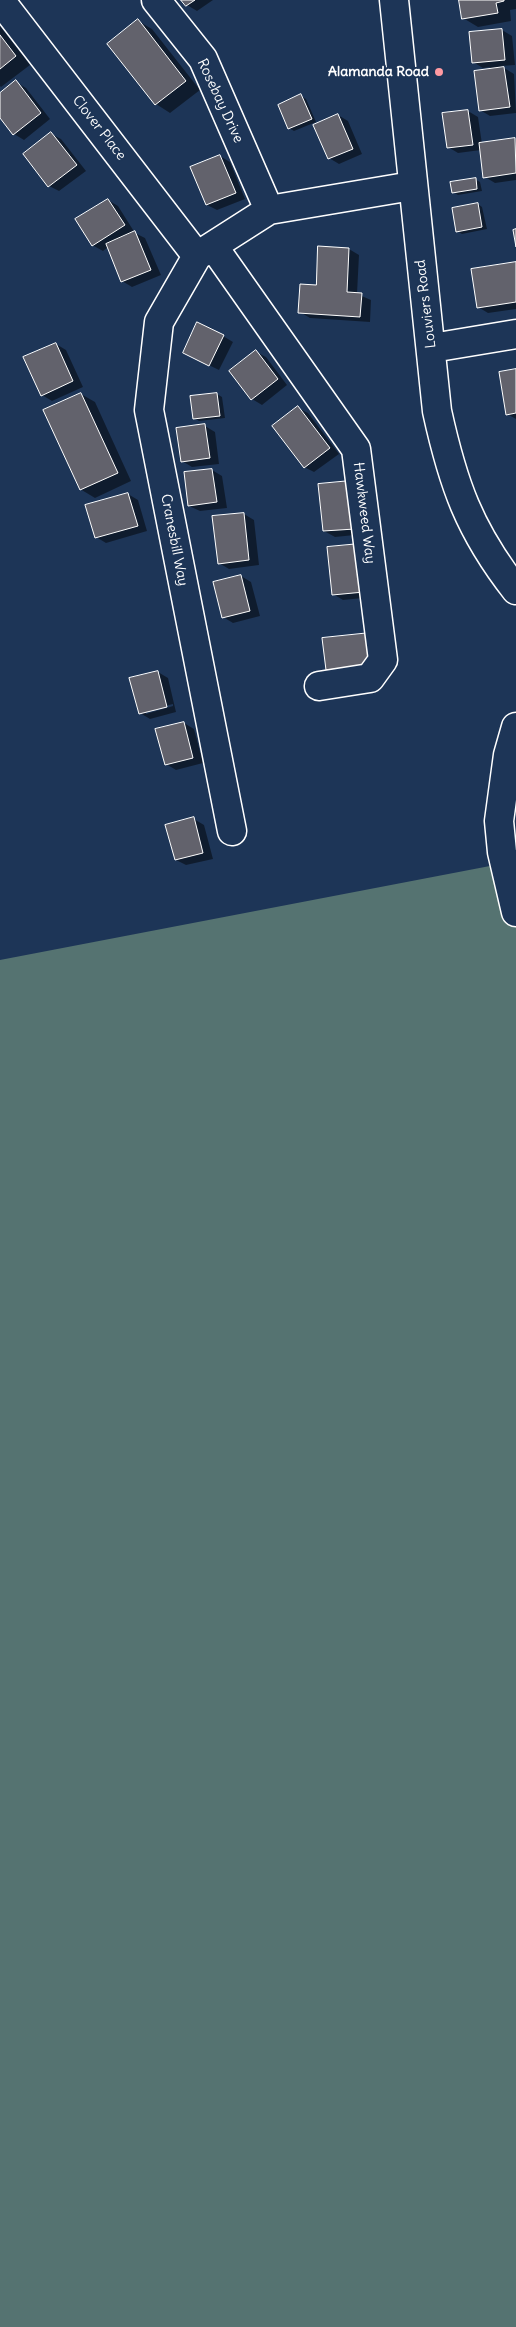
<!DOCTYPE html>
<style>
body{margin:0}
canvas{display:block;background:#1d3557}
</style>
<canvas width="516" height="2327"></canvas>
<script>
const ctx = document.querySelector('canvas').getContext('2d');
ctx.lineJoin = 'round';
function fillPath(path, color) {
  ctx.fillStyle = color;
  ctx.fill(path, 'evenodd');
}
function trace(path, color, width, dash) {
  ctx.strokeStyle = color;
  ctx.lineWidth = width;
  ctx.lineCap = dash ? 'butt' : 'round';
  ctx.setLineDash(dash || []);
  ctx.stroke(path);
}
function drawText(font, color, halo, rows, align = 'center') {
  ctx.font = font + ' Delius,sans-serif';
  ctx.lineWidth = 4;
  ctx.setLineDash([]);
  ctx.textBaseline = 'middle';
  ctx.strokeStyle = halo;
  ctx.fillStyle = color;
  for (const [text, x, y, turn = 0] of rows) {
    ctx.save();
    ctx.translate(x, y);
    ctx.rotate((+turn || 0) * Math.PI / 180);
    ctx.textAlign = isNaN(turn) ? turn : align;
    if (halo) ctx.strokeText(text, 0, 0);
    ctx.fillText(text, 0, 0);
    ctx.restore();
  }
}
const green = new Path2D(`
 M516 861V2327H0V960Z`);
const shadow = new Path2D(`
 M183 0H213L197 11 187 5Z
 M460 0H516V9L510 10 511 21 478 27 463 18Z
 M138 21 152 29 200 90 170 113 156 104 109 44Z
 M0 26 30 65 1 87 0 86Z
 M502 30 512 36 515 65 501 66 514 74 516 113 490 116 480 110 490 67 483 68 473 62Z
 M16 82 26 88 50 119 24 140 14 134 0 116V94Z
 M301 96 306 99 316 122 294 131 289 128Z
 M468 111 478 117 482 144 516 140V180L495 183 485 177 481 150 458 153 448 147Z
 M338 115 348 121 362 154 339 164 329 158Z
 M51 134 61 139 86 171 59 191 49 186Z
 M220 156 230 162 245 199 217 210 207 205Z
 M475 179 480 182 482 191 458 195 453 192Z
 M108 200 118 206 135 233 145 238 161 275 132 287 122 281 108 247 103 251 92 245Z
 M478 204 482 207 487 229 462 234 457 231Z
 M319 247 349 249 359 255 357 294 371 300 370 322 310 318 300 312 317 286Z
 M516 264V309L488 313 478 307Z
 M223 336 233 342 219 370 194 358Z
 M56 344 66 350 83 387 52 401 42 395Z
 M256 352 266 357 287 385 262 405 252 399Z
 M516 371V419L507 414Z
 M81 394 95 402 131 481 95 498 80 489Z
 M217 394 222 397 225 418 199 421 194 418Z
 M298 408 308 413 339 454 314 472 304 467Z
 M205 426 215 432 219 464 192 467 182 461Z
 M212 470 222 476 227 508 200 511 189 506 185 474Z
 M320 485 365 534 335 537 324 531Z
 M128 494 138 500 147 531 106 543 96 537Z
 M244 514 254 520 259 565 229 569 219 563Z
 M328 548 373 597 343 600 333 594Z
 M241 576 251 582 260 616 233 623 223 617Z
 M158 672 168 678 176 712 150 719 140 713ZM173 704V706L146 714V711Z
 M184 723 194 729 203 763 176 770 166 764Z
 M194 819 204 825 213 859 186 865 176 860Z`);
const building = new Path2D(`
 M181 0H195L186 6Z
 M459 0H504V1L496 3 498 13 462 19Z
 M138 19 186 81 155 105 107 44Z
 M502 29 505 60 472 63 469 32Z
 M0 35 16 56 0 69Z
 M504 67 510 107 479 111 474 71Z
 M16 80 41 113 13 135 0 118V93Z
 M301 94 312 119 288 129 278 105Z
 M468 110 473 145 447 148 442 113Z
 M338 114 353 149 328 159 313 125Z
 M51 132 77 165 48 187 23 154Z
 M515 138 516 173 483 178 479 143Z
 M220 155 236 193 206 205 190 167Z
 M476 178 477 189 452 193 450 182Z
 M108 199 125 225 92 246 75 219Z
 M478 203 482 227 456 232 452 208Z
 M516 229V247L513 230Z
 M135 231 151 270 121 282 106 244Z
 M318 246 349 248 347 292 362 293 360 317 298 313 300 284 316 285Z
 M516 262V302L477 308 471 269Z
 M197 322 224 335 209 366 183 353Z
 M56 343 73 381 41 396 23 357Z
 M256 350 278 379 251 400 229 371Z
 M516 369V413L506 415 499 372Z
 M81 393 118 473 80 490 43 410Z
 M217 393 220 416 193 419 190 396Z
 M298 406 330 448 304 468 272 426Z
 M205 424 210 458 181 462 176 428Z
 M212 469 217 502 188 506 184 472Z
 M350 481 355 529 323 531 318 484Z
 M128 493 138 526 95 538 85 505Z
 M244 513 249 560 218 564 212 516Z
 M359 544 364 592 332 595 327 547Z
 M241 575 250 611 222 618 213 582Z
 M370 633 373 665 326 670 322 638Z
 M158 671 167 707 139 714 129 678Z
 M184 722 193 758 165 765 155 729Z
 M194 817 203 853 175 860 165 825Z`);
const minor = new Path2D(`
 M0 0 197 256
 M156 0 203 59 269 210
 M394 0 437 411C453 484 469 530 516 590
 M213 246 356 449 383 660 370 678 319 686
 M432 348 516 334
 M516 727 508 755 499 821 502 852 516 912
 M232 831 149 410 159 322 197 256 269 210 412 186`);
const markers = [
 [439,72,5,"#ff9aa2"]
];
const poiNames = [
 ["Alamanda Road",429,72]
];
const streetNames = [
 ["Rosebay Drive",220,101,65],
 ["Clover Place",99,128,52],
 ["Louviers Road",426,304,-97],
 ["Hawkweed Way",364,513,83],
 ["Cranesbill Way",174,540,79]
];
fillPath(green, '#557371');
fillPath(shadow, '#0007');
fillPath(building, '#62626c');
trace(building, '#fff', 1);
trace(minor, '#fff', 31);
trace(minor, '#1d3557', 28);
for (const [x, y, r, color] of markers) {
  const dot = new Path2D();
  dot.arc(x, y, r, 0, 2 * Math.PI);
  ctx.fillStyle = color;
  ctx.fill(dot);
  trace(dot, '#1d3557', 2);
}
drawText('bold 14px', '#fff', '#1d3557', poiNames, 'right');
drawText('14px', '#fff', '#1d3557', streetNames);
</script>
